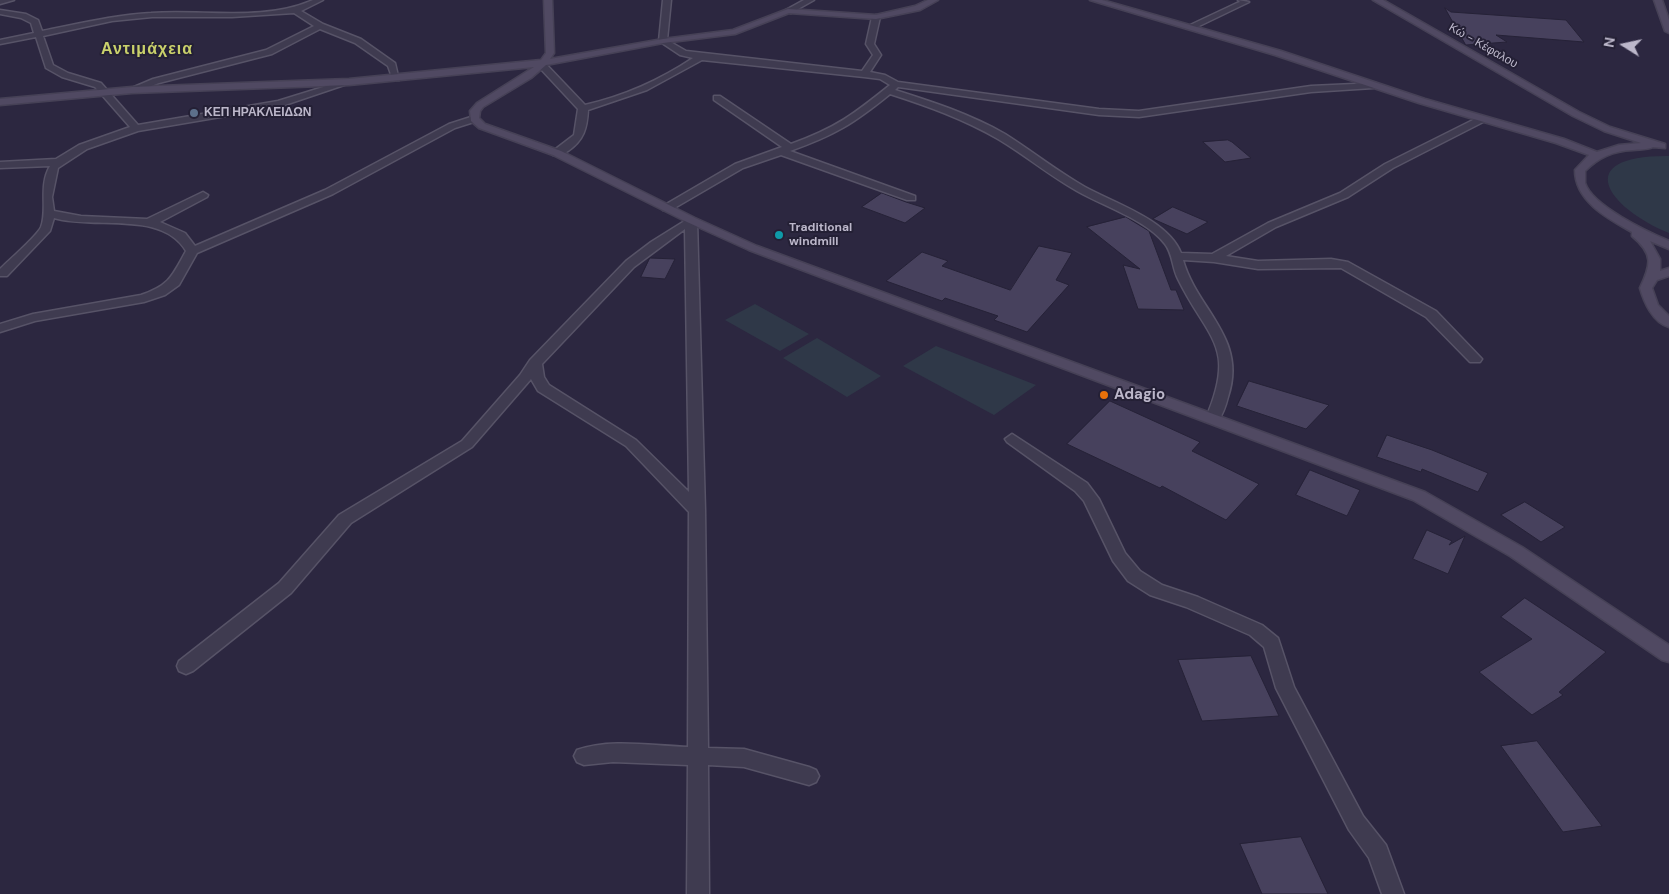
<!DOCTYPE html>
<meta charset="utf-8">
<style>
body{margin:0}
#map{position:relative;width:1669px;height:894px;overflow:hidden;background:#2c2740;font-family:"DM Sans",sans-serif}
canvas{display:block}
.north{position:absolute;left:1599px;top:20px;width:50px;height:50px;-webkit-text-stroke:4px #242035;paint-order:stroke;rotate:280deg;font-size:14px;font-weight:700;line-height:20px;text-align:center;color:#bcb7ca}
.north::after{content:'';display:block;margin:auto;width:18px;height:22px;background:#bcb7ca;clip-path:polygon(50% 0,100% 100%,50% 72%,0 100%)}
</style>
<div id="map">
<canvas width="1669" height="894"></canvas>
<div class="north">N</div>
</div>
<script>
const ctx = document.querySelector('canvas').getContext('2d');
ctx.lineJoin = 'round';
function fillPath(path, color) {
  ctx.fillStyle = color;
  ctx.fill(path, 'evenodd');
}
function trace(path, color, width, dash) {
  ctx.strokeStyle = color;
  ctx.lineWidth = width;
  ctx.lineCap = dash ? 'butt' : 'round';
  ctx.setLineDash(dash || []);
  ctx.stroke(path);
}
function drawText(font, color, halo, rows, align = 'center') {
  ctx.font = font + ' "DM Sans",sans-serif';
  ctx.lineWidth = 4;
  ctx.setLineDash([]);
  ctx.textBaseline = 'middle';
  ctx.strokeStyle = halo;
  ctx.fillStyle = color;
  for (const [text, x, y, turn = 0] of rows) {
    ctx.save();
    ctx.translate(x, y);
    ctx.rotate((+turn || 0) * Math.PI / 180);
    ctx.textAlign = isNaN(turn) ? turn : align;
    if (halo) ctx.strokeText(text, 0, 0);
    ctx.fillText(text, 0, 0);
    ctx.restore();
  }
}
const green = new Path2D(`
 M1669 156V233C1606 207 1571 155 1669 156Z
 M755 304 809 334 780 351 725 320Z
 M817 338 881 376 847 397 783 358Z
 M936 346 1036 385 994 415 903 366Z`);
const building = new Path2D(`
 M1445 8 1451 12 1566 20 1584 42 1496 35 1507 42 1466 45Z
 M1228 140 1232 142 1251 158 1225 162 1203 142Z
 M882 193 906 202 925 208 905 223 862 207Z
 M1173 207 1208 222 1187 234 1153 219Z
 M1126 217 1149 231 1171 290H1176L1184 310 1138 309 1123 265 1140 269 1087 227Z
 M1039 246 1072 253 1056 280 1069 285 1027 332 994 320 998 316 945 298 942 301 886 281 922 252 948 261 942 266 1010 290Z
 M650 258 675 259 665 279 641 277Z
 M1249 381 1329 405 1306 429 1237 406Z
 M1110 401 1200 442 1192 451 1259 484 1226 520 1162 486 1160 488 1067 444Z
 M1387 435 1432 450 1488 473 1478 492 1422 469 1421 472 1377 457Z
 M1310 470 1360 490 1347 516 1296 495Z
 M1525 502 1565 527 1541 542 1501 515Z
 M1427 530 1452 541 1449 545 1465 536 1448 574 1413 559Z
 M1525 598 1606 652 1559 692 1563 695 1532 715 1479 672 1532 639 1501 617Z
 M1251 656 1279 716 1202 721 1178 660Z
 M1537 741 1602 826 1563 832 1501 746Z
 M1301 837 1328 894H1262L1240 844Z`);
const street = new Path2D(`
 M0 0H14L0 4Z
 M313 0H323L301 11 323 24 361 39 395 63 399 80H393L388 66 355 43 320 29 272 54 159 83 135 92 127 90 153 79 266 50 314 26 294 13 232 17H152L112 21 43 36 53 65 68 73 101 83 138 125 278 101 346 80 353 82 279 107 138 131 87 149 58 168 52 197 54 211 81 216 147 219 203 192 208 195 207 197 160 222 185 233 195 246 325 190 449 124 474 116 477 117V121L455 128 333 194 197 253 179 285 165 295 144 302 35 321 0 332V324L33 314 141 295C170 285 172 276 186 251 162 210 95 230 54 218L50 231 7 276H0V269C9 260 37 236 41 227 48 210 38 186 50 166L0 168V162L56 159 79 145 130 127 95 87 62 77 46 68 36 37 0 44V40L34 33 31 23 21 18 0 14V10L26 14 38 20 42 31C78 24 114 15 151 13 203 9 264 22 313 0Z
 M663 0H671L667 40 686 51 862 71 873 55 866 44 872 17 876 15 880 17 874 44 881 55 870 72 885 75 898 82 1099 109 1139 111 1311 86 1376 83 1378 85 1373 88 1311 92 1139 117 1099 115 898 87 895 90C933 102 970 114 1005 134 1032 151 1057 171 1085 187 1114 203 1168 220 1181 253L1212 254 1268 223 1340 193 1385 164 1479 117H1485V121L1393 168 1348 197 1276 227 1226 256 1258 261 1331 259 1348 262 1436 311 1482 359 1480 362H1470L1426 317 1341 268 1258 269 1214 262 1183 260C1197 310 1248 338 1228 397 1226 405 1223 414 1218 421H1208L1206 418C1237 345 1208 340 1178 279 1172 268 1173 254 1165 244 1147 220 1103 206 1077 191 1050 176 1025 155 998 139 964 119 927 106 890 94 853 124 835 135 790 151L915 196V200H907L781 155 743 168 671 210H663V206L735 164 782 147 714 100V96H720L791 144C836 128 854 114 890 85L880 79 864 77 702 60 647 90 588 110C587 128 584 140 568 151 563 154 560 156 553 155V151L574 135 578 109 538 66V62H544L585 105C624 96 660 80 693 58L680 55 659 41Z
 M804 0H814L791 13 784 11Z
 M1238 0 1249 2 1193 29 1186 27 1237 3 1240 2Z
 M691 217 697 220 705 510 708 748 744 749 809 767 816 770 819 776 816 782 809 785 744 767 708 765 709 894H687L688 765 613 762 584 765 577 762 574 756 577 750C610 738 653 746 688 747L689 512 626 446 538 391 531 379 472 447 351 523 291 593 193 671 186 674 179 671 177 666 179 661 279 583 339 515 462 441 520 375 530 360 626 261 651 242ZM685 229 689 492 636 440 549 385 544 377 542 364 634 267Z
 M1012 434 1087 483 1099 499 1125 553 1140 571 1162 585 1198 597 1262 625 1278 638 1294 687 1363 816 1386 845 1404 894H1382L1369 858 1349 830 1276 688 1264 647 1250 635 1186 607 1150 595 1128 581 1113 561 1084 501 1075 491 1007 442 1005 439Z`);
const secondary = new Path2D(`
 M544 0H552L554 53 550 59 663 39 733 30 788 9 876 15 915 6 928 0H938L920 10 876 19 789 13 735 34 663 43 546 65 531 78 483 107 480 111 479 118 485 124 561 151 695 218 757 246 1425 492 1522 547 1669 645V662L1662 660 1510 556 1413 500 749 250 687 222 553 155 479 128 471 121 470 111 477 103 534 67 349 85 132 93 0 105V99L132 87 349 79 541 60 546 53Z
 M1090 0H1102L1281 51 1425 99 1564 139 1597 152 1619 145 1641 143 1604 131 1573 116 1373 0H1383L1579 112 1610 127 1665 144V148L1653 147C1647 150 1640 149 1633 150 1613 151 1599 157 1585 171 1585 174 1585 179 1585 183 1592 206 1648 232 1669 241V249L1650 241 1660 259V271L1669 268V276L1657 280 1652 288 1658 305 1669 316V327C1653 323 1644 302 1640 288 1651 265 1654 254 1632 236V232C1607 218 1575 201 1575 170L1589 155 1556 143 1419 103 1275 55Z
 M1654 0H1662L1669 20V33L1665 31Z`);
const markers = [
 [194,113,5,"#5c6f8a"],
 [779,235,5,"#0f9aa8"],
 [1104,395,5,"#e8710a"]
];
const farStreetnames = [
 ["Κώ - Κέφαλου",1483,46,30]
];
const farPoinames = [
 ["ΚΕΠ ΗΡΑΚΛΕΙΔΩΝ",204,113],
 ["Traditional",789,228],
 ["windmill",789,242]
];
const poiNames = [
 ["Adagio",1114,395]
];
const farDistrictnames = [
 ["Αντιμάχεια",147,50]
];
fillPath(green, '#2f3848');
fillPath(building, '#47415d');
trace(building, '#262237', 1);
trace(street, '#575367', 3);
trace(secondary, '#464156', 3);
fillPath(street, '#3f3b50');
fillPath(secondary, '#504962');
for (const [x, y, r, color] of markers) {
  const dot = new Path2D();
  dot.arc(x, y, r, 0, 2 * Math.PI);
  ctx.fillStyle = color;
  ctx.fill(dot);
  trace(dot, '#242035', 2);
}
drawText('12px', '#bcb7ca', '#242035', farStreetnames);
drawText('bold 12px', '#bcb7ca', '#242035', farPoinames, 'left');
drawText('bold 15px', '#bcb7ca', '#242035', poiNames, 'left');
ctx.letterSpacing = '1px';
drawText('bold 16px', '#cad16b', '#242035', farDistrictnames);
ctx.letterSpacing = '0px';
</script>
